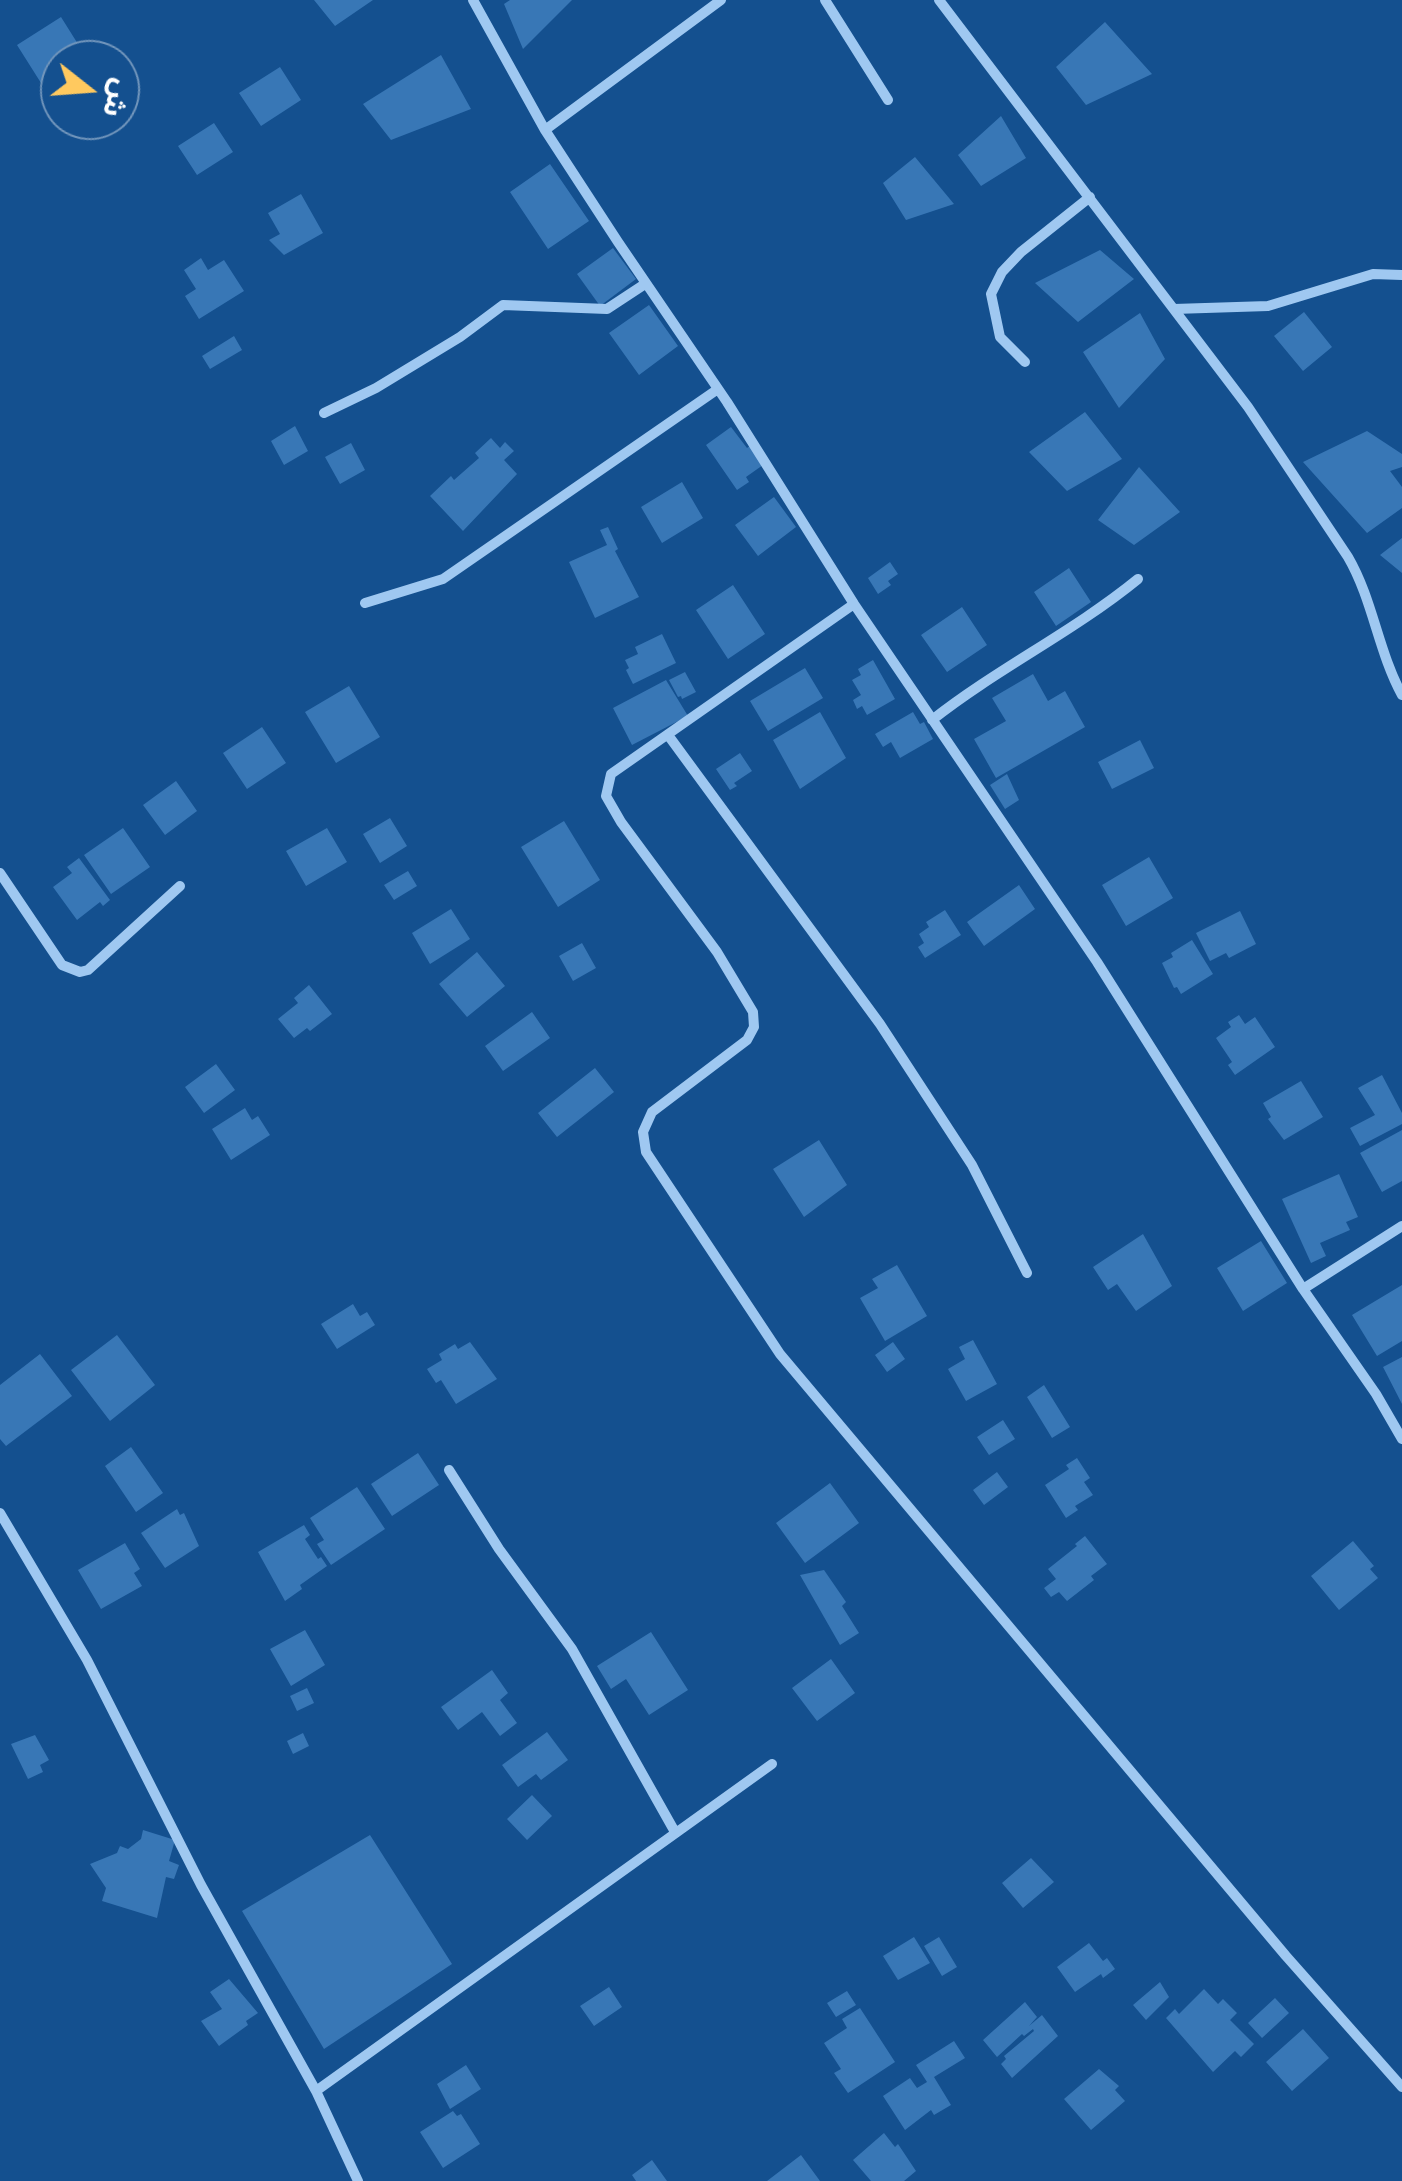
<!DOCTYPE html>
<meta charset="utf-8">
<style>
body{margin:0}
#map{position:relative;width:1402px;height:2181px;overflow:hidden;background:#14508f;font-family:"Fira Sans","Noto Sans Arabic",sans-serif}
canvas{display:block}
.north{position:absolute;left:40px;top:40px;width:100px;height:100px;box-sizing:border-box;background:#14508f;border:2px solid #7296bc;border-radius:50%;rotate:107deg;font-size:28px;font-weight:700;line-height:40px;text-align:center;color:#fff}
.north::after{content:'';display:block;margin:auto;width:35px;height:45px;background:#ffc95f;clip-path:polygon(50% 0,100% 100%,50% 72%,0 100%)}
</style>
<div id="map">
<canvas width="1402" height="2181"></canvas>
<div class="north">ش</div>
</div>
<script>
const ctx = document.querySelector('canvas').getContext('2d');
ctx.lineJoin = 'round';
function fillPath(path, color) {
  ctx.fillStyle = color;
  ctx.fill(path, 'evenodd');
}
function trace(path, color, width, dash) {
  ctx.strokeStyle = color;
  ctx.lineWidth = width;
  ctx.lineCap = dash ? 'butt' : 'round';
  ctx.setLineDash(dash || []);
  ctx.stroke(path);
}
const building = new Path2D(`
 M314 0H373L335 26Z
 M510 0H572L523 49 504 4Z
 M61 17 88 60H60V97L53 102 17 45Z
 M1105 22 1152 74 1086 105 1056 67Z
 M441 55 471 109 391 140 363 104Z
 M280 67 301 100 261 126 239 93Z
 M1001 116 1026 158 981 186 958 155Z
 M214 123 233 152 197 175 178 146Z
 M915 157 954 204 906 220 883 183Z
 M550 164 589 221 548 249 510 192Z
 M301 194 323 233 284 255 269 240 280 234 268 213Z
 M613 248 636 279 600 306 577 274Z
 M1100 250 1134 279 1078 322 1035 283Z
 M201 258 208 270 224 260 244 291 199 319 185 296 196 289 184 270Z
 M649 305 678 346 639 375 609 333Z
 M1304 312 1332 347 1303 371 1274 336Z
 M1140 313 1165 359 1119 408 1083 352Z
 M234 336 242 350 210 369 202 356Z
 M1085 412 1122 459 1067 491 1029 452Z
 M295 426 308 451 284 465 271 441Z
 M731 427 747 448 751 445 763 465 746 477 749 482 737 490 706 445Z
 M1367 431 1402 454V467L1390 471 1402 487V508L1367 533 1303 462Z
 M491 438 500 448 505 442 514 451 504 460 517 474 463 531 430 496 451 476 454 480 479 458 475 453Z
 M351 443 365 470 340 484 325 457Z
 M1139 467 1180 512 1134 545 1098 520Z
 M682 482 703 518 662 543 641 507Z
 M774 497 796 527 758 556 735 525Z
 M608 527 618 549 615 551 639 597 595 618 569 562 607 545 600 530Z
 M1402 538V573L1380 555Z
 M890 562 898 574 888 581 891 585 878 594 868 578Z
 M1069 568 1091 602 1056 626 1034 592Z
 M733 585 765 634 728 659 696 610Z
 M962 607 987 645 947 672 921 635Z
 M662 634 676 663 633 684 626 670 629 668 625 660 638 654 635 647Z
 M873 660 895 699 867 715 862 706 857 709 853 700 861 695 852 680 861 675 858 669Z
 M805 668 823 698 768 731 750 701Z
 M685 672 696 692 682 699 681 696 678 697 669 680Z
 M1033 674 1048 701 1065 691 1085 727 996 778 974 739 1006 721 992 698Z
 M666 680 688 716 632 745 613 708Z
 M349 686 380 737 336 763 305 712Z
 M820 712 846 758 800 789 773 740Z
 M913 712 920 724 924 722 933 739 900 758 891 742 883 747 875 734Z
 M262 727 286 763 247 789 223 753Z
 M1140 740 1154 768 1112 789 1098 762Z
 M740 753 752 771 734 783 737 786 730 790 716 769Z
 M1007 774 1019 800 1005 809 990 785Z
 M176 781 197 811 165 835 143 805Z
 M390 818 407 846 380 863 363 834Z
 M564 821 600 880 558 907 521 847Z
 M123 828 150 867 111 894 84 855Z
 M327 828 347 862 306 886 286 851Z
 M1149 857 1173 898 1126 926 1102 885Z
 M79 858 110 900 103 906 100 902 77 920 53 887 72 873 67 867Z
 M408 871 417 886 394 900 384 885Z
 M1019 885 1035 909 984 946 967 922Z
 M451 909 470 939 430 964 412 933Z
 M945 910 961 935 925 958 918 947 924 943 919 934 929 927 926 922Z
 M1240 911 1256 944 1229 958 1226 953 1210 961 1196 933Z
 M1192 940 1213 974 1181 994 1177 987 1174 988 1162 963 1173 957 1171 953Z
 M582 943 596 968 573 981 559 956Z
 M477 952 505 986 467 1017 439 984Z
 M309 985 332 1014 310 1031 307 1028 294 1038 278 1019 298 1003 294 998Z
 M532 1012 550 1038 503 1071 485 1046Z
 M1239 1015 1245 1024 1255 1017 1275 1047 1235 1075 1228 1065 1232 1062 1216 1038 1231 1027 1228 1022Z
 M216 1064 235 1090 204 1113 185 1087Z
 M595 1068 614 1092 557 1137 538 1113Z
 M1382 1075 1402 1113V1124L1360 1146 1350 1128 1375 1115 1358 1088Z
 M1301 1081 1323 1117 1284 1140 1268 1119 1271 1117 1263 1103Z
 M245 1108 252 1120 258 1116 270 1135 231 1160 212 1129Z
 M1402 1130V1181L1382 1192 1360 1153Z
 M819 1140 847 1185 804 1217 773 1169Z
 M1339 1174 1358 1217 1346 1222 1350 1230 1320 1243 1326 1256 1311 1263 1282 1199Z
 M1143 1234 1172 1286 1136 1311 1117 1284 1108 1290 1093 1267Z
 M1261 1241 1287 1283 1243 1311 1217 1268Z
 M897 1265 927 1316 885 1341 860 1298 878 1288 872 1279Z
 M1402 1285V1341L1377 1356 1352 1315Z
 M353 1304 360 1316 367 1312 375 1325 337 1349 321 1324Z
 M117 1335 155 1385 110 1421 71 1370Z
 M973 1340 997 1384 966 1401 948 1369 965 1359 959 1347Z
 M470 1342 497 1379 456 1404 441 1380 436 1383 427 1369 442 1360 439 1354 455 1344 458 1349Z
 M893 1342 905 1359 887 1372 875 1355Z
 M40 1354 72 1396 6 1446 0 1439V1385Z
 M1402 1357V1404L1383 1367Z
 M1044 1385 1070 1427 1052 1438 1027 1397Z
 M1003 1420 1015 1439 989 1455 977 1437Z
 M131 1447 163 1493 136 1512 105 1466Z
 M418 1453 439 1485 392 1516 371 1484Z
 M1077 1458 1090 1478 1084 1482 1093 1495 1075 1506 1078 1510 1066 1518 1045 1485 1069 1469 1066 1465Z
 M997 1472 1008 1487 984 1505 973 1490Z
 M830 1483 859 1523 805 1563 776 1523Z
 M357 1487 385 1529 331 1565 317 1544 324 1540 310 1518Z
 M177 1509 180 1515 184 1513 199 1546 165 1568 141 1533Z
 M304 1525 310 1535 305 1539 318 1559 321 1557 327 1566 300 1585 302 1589 285 1601 258 1552Z
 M1085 1536 1107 1564 1091 1576 1094 1580 1067 1601 1059 1592 1051 1597 1044 1588 1056 1579 1048 1569 1077 1546 1075 1544Z
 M1353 1541 1374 1566 1370 1569 1378 1578 1339 1610 1311 1576Z
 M125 1543 140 1569 134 1573 142 1586 101 1609 78 1570Z
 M824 1570 846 1602 842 1606 859 1633 840 1645 800 1575Z
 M305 1630 325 1665 291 1686 270 1649Z
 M651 1632 688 1690 649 1715 626 1679 611 1689 597 1666Z
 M831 1659 855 1693 817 1721 792 1688Z
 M492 1670 508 1693 500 1700 517 1723 500 1736 482 1712 458 1730 441 1707Z
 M307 1688 314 1703 297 1711 290 1696Z
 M547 1732 568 1760 541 1780 536 1774 518 1787 502 1765Z
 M303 1733 309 1746 293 1754 287 1741Z
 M35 1735 49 1760 40 1765 43 1772 28 1779 11 1744Z
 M532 1795 552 1816 527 1840 507 1819Z
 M143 1830 175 1840 169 1861 179 1865 174 1879 166 1877 157 1918 102 1901 106 1888 90 1864 117 1853 120 1846 128 1849 141 1839Z
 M370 1835 452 1964 324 2049 242 1911Z
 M1031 1858 1054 1882 1023 1908 1002 1883Z
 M914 1937 930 1963 898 1980 883 1956Z
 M939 1937 957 1967 942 1976 924 1946Z
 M1089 1943 1103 1961 1107 1958 1115 1969 1103 1978 1101 1974 1075 1992 1057 1967Z
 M229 1979 258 2013 246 2021 248 2025 219 2046 201 2021 222 2009 210 1992Z
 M1160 1982 1169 1997 1146 2020 1133 2005Z
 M609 1987 622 2007 594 2026 580 2006Z
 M1204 1989 1218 2004 1223 1999 1237 2013 1230 2020 1254 2044 1241 2057 1235 2051 1213 2072 1166 2018 1175 2009 1179 2014Z
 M847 1991 856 2005 836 2017 827 2003Z
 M1275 1998 1289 2013 1262 2038 1248 2023Z
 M1025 2002 1037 2017 1029 2026 1042 2015 1058 2036 1012 2078 1001 2064 1006 2059 1004 2056 1034 2031 1033 2029 1024 2036 1022 2034 997 2057 983 2040Z
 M860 2008 895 2062 848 2093 834 2073 841 2069 824 2043 847 2028 842 2019Z
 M1303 2029 1329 2058 1292 2091 1266 2062Z
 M954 2041 965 2058 934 2077 951 2105 934 2115 931 2110 905 2130 883 2096 910 2078 917 2088 927 2082 916 2065Z
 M466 2065 481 2089 450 2109 437 2084Z
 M1099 2069 1119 2086 1115 2090 1125 2101 1091 2130 1064 2099Z
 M453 2111 457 2116 461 2114 480 2144 443 2168 420 2132Z
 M884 2133 895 2147 898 2144 916 2171 904 2181H871L853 2160Z
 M801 2155 820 2181H767Z
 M652 2160 667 2181H636L632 2175Z`);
const street = new Path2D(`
 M473 0 545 130 618 242 727 402 854 604 1097 962 1303 1289 1376 1394 1402 1439
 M825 0 888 100
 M939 0 1248 407 1348 557C1373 600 1378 651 1402 695
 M545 130 721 0
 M1174 309 1268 306 1373 274 1402 275
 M1025 362 1000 337 991 294 1002 272 1021 252 1090 197
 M324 413 376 388 460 337 503 305 607 309 645 284
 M365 603 443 579 718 389
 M854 604 611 774 606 796 621 822 717 952 753 1012 754 1027 747 1040 652 1112 643 1132 646 1152 780 1354 1286 1956 1402 2087
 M932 720C998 668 1073 632 1138 579
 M668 735 880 1024 972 1165 1027 1273
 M0 873 62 965 80 972 88 970 180 886
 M1303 1289 1402 1226
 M449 1470 499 1549 572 1649 675 1832
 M0 1513 87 1660 201 1885 316 2091 358 2181
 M316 2091 772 1764`);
fillPath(building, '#3877b6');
trace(street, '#9fc8f1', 10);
</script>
